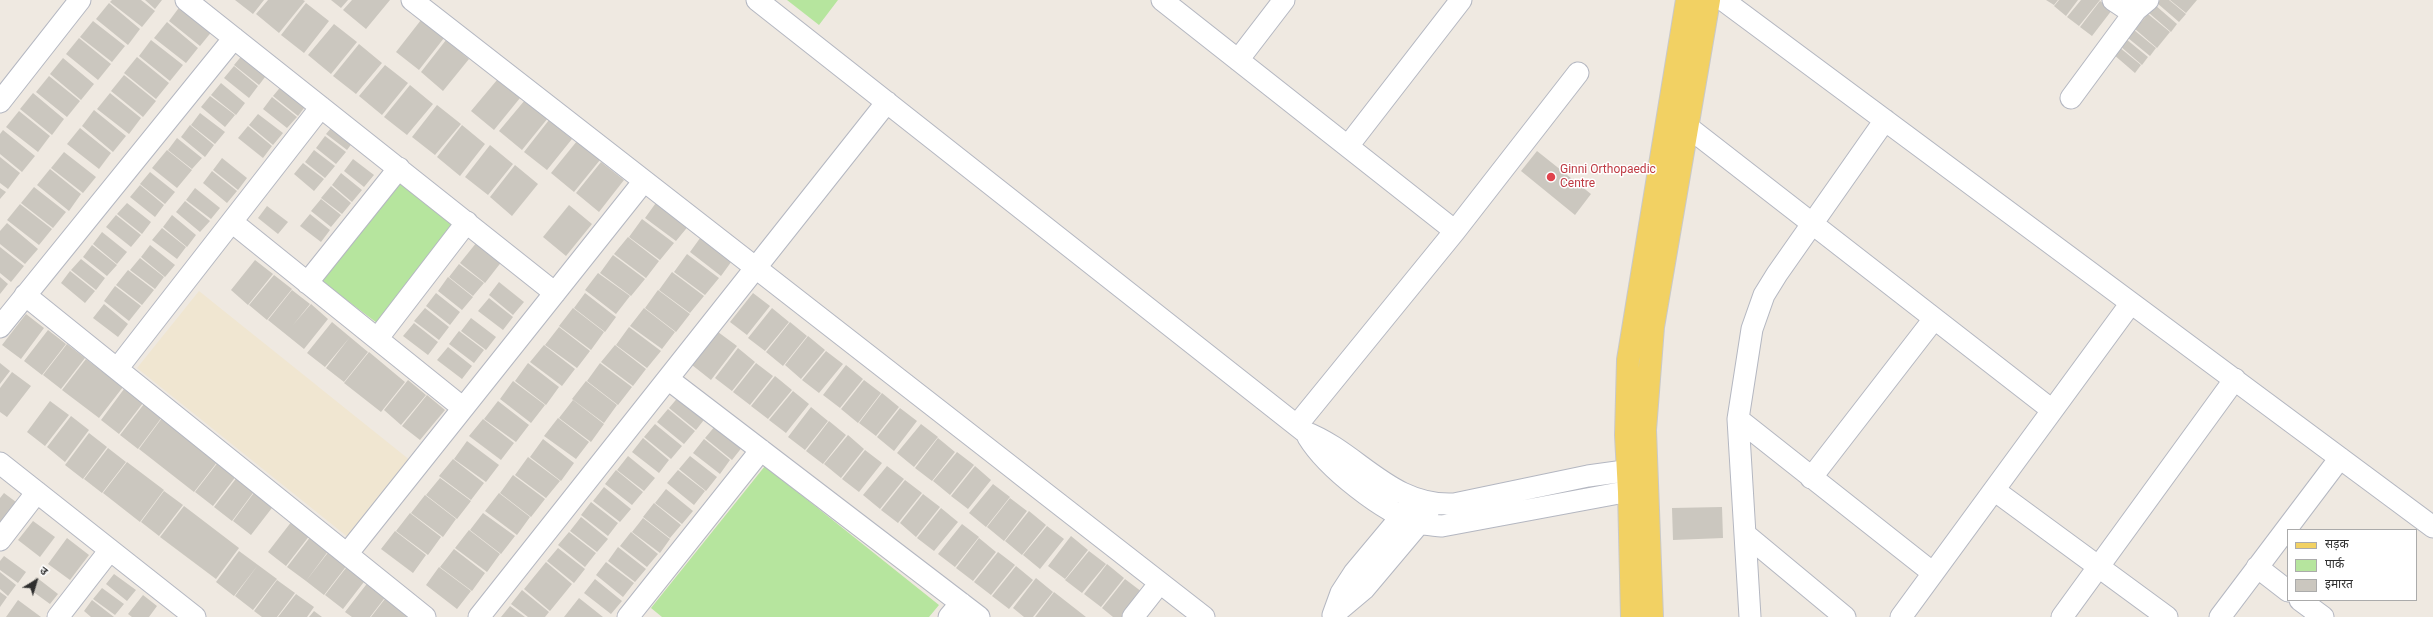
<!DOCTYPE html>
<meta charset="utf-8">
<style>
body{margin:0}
#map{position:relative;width:2433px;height:617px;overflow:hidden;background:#efe9e1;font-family:Roboto,"Noto Sans Devanagari",sans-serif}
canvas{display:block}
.legend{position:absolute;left:2287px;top:529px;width:130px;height:72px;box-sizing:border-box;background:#fff;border:1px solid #ababab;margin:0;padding:5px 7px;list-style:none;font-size:12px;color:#2e2e2e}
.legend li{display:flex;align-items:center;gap:8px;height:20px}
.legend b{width:20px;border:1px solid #ababab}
.north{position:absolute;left:16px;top:561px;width:40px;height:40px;-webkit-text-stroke:3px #fff;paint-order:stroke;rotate:38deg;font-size:11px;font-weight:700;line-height:16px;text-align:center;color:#2e2e2e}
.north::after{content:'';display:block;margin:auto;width:14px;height:18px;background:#2e2e2e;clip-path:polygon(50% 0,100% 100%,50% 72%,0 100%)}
</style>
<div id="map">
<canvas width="2433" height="617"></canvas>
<ul class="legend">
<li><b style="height:5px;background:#f2d163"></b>सड़क</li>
<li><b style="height:11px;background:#b6e59e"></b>पार्क</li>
<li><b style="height:11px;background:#cbc7bf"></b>इमारत</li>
</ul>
<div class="north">उ</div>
</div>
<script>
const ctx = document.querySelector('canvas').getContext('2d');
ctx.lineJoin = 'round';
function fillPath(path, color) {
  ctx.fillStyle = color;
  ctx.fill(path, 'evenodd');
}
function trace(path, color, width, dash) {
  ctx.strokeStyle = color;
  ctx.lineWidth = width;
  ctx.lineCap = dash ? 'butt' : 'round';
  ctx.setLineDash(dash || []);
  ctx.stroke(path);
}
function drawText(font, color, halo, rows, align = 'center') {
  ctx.font = font + ' Roboto,sans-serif';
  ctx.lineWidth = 3;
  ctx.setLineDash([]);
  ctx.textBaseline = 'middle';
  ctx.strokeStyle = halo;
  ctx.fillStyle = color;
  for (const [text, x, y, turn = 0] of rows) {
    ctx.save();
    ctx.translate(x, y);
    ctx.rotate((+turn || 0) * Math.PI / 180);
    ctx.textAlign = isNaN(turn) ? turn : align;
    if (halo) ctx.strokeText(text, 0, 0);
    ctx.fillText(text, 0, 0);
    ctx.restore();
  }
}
const education = new Path2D(`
 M199 291 411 461 349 538 137 368Z`);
const green = new Path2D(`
 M787 0H838L819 25Z
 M398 179 454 222 377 323 320 280Z
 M765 466 939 605 929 617H662L651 608Z`);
const building = new Path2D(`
 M112 0H141L155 11 142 27 110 2Z
 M145 0H162L155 9Z
 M235 0H264L253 14Z
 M268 0H303L305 1 279 33 256 14Z
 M331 0H348L341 8Z
 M352 0H390L366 29 343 10Z
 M2046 0H2058L2054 5Z
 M2059 0H2078L2066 16 2054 6Z
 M2081 0H2100L2079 26 2067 17Z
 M2160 0H2169L2186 14 2179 22 2157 3Z
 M2170 0H2197L2186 13Z
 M2100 1 2112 10 2092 36 2080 27Z
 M109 3 140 29 128 45 96 19Z
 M306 3 329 21 304 53 281 35Z
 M181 5 213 30 200 46 169 21Z
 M2155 5 2177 24 2171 32 2149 13Z
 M2148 14 2170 32 2157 48 2135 29Z
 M421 20 444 38 419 70 396 52Z
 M93 21 125 46 112 62 80 37Z
 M167 22 198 48 186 63 154 38Z
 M334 24 357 42 331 74 308 55Z
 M2134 30 2156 48 2150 56 2128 38Z
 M79 38 111 64 98 80 66 54Z
 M2126 39 2148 57 2142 65 2120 46Z
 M151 40 183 65 170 81 139 56Z
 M446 40 469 59 443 91 421 72Z
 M359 44 382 63 356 94 333 76Z
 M2119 47 2141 65 2135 73 2113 54Z
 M244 53 268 73 259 85 234 65Z
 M137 57 169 83 156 99 124 73Z
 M63 58 94 84 81 100 50 74Z
 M385 65 408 83 382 115 359 96Z
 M234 66 258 86 249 98 224 78Z
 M124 75 156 101 143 117 111 91Z
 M49 76 80 101 67 117 36 92Z
 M497 80 520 98 494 130 471 111Z
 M221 83 245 103 236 115 211 95Z
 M283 84 307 104 298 116 273 96Z
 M410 85 433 104 407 135 384 117Z
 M33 93 64 119 52 135 20 109Z
 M110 93 141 118 129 134 97 109Z
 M210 96 235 115 225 127 201 107Z
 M272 97 297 117 287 128 263 109Z
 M525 100 548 118 522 150 499 131Z
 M437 105 461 124 435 155 412 137Z
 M94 110 126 136 113 152 82 126Z
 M19 111 50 136 38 152 6 127Z
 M200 113 225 132 215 144 191 125Z
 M258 114 283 133 273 145 249 125Z
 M549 120 572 139 547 170 524 152Z
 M336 122 356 138 347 150 326 134Z
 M190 125 214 145 205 157 181 137Z
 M462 125 485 144 460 176 437 157Z
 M248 126 272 146 263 158 238 138Z
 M80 128 111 153 99 169 67 144Z
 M3 130 35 156 22 172 0 154V134Z
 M325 136 346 152 336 164 316 148Z
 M177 138 202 158 192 169 168 150Z
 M577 141 600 160 574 192 551 173Z
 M490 145 513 164 488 195 465 177Z
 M167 150 192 170 177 188 152 168Z
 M314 150 335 166 325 178 305 162Z
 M1537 151 1591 194 1575 215 1521 171Z
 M64 152 96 177 83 193 51 168Z
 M0 157 20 173 8 189 0 183Z
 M222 158 247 178 238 190 213 170Z
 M353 159 374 175 364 187 344 171Z
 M601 162 624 180 599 212 576 193Z
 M303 163 324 179 314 191 294 174Z
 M515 165 538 184 512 216 490 197Z
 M50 169 81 194 69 211 37 185Z
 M212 171 237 191 227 203 203 183Z
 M150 172 175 192 165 204 140 184Z
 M341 173 362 190 352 202 332 185Z
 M140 185 164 205 155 217 130 197Z
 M331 186 351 203 342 214 321 198Z
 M34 187 66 212 53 228 21 203Z
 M0 188 6 192 0 199Z
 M195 188 220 208 211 219 186 200Z
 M321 199 341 215 331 227 311 211Z
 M658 200 690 224 676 241 645 218Z
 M185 201 210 221 200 232 176 212Z
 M127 203 151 222 142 234 117 214Z
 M20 204 52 229 39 245 7 220Z
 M569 205 592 224 566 256 543 237Z
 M267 206 288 222 278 234 258 218Z
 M310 214 330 230 321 242 300 226Z
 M116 215 141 235 131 247 106 227Z
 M172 215 196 235 187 247 163 227Z
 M642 219 674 243 660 260 629 237Z
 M7 223 38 249 25 264 0 244V231Z
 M162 228 186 247 177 259 152 240Z
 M102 232 127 252 117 264 93 244Z
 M703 234 734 258 721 276 690 252Z
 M481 237 506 256 485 283 460 263Z
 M628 237 659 261 646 278 614 254Z
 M92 245 117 265 107 276 83 257Z
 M150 245 175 265 165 277 141 257Z
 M0 247 24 266 11 282 0 273Z
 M687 254 719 278 705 295 674 272Z
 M613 255 645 279 631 296 600 273Z
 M140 258 164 277 155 289 130 270Z
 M81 259 105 278 96 290 71 270Z
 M255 260 273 274 248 305 231 290Z
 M459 264 484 283 473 296 449 277Z
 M128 270 154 290 142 305 116 285Z
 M70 271 95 291 85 303 61 283Z
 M672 272 704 296 690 313 659 290Z
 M598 273 630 296 616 314 585 290Z
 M274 275 292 289 267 320 249 305Z
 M0 277 8 284 0 294Z
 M448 277 473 297 462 310 438 291Z
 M499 282 524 302 513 315 489 295Z
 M115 286 141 306 129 321 104 301Z
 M292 290 310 304 293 325 311 304 328 319 304 349 268 320Z
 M658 290 690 314 676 332 645 308Z
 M436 293 460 312 450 325 426 306Z
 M585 293 616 317 605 332 574 308Z
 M753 293 770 306 747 335 730 322Z
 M489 298 513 317 503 330 478 311Z
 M104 304 128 324 118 337 93 318Z
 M425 308 449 327 439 340 414 321Z
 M573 308 604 332 591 350 559 326Z
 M644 308 675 332 662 349 630 326Z
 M772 308 789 322 765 351 748 338Z
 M26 314 44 328 21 359 2 345Z
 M471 318 496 337 486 350 461 331Z
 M332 322 350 337 325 367 307 353Z
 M790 322 807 336 783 366 766 352Z
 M414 323 438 342 428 355 403 336Z
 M559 327 590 351 577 368 545 345Z
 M629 327 661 351 647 368 616 345Z
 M48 330 66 344 42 375 24 361Z
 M459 331 484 350 474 363 449 344Z
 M718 332 737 346 711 380 692 365Z
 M808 336 825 350 801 379 785 365Z
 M350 337 368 352 344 382 326 368Z
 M67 344 85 358 61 389 43 375Z
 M544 345 575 369 562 386 530 362Z
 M615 345 646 369 633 386 601 362Z
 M448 347 472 366 462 379 437 360Z
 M738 348 755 362 732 391 715 378Z
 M826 351 843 364 819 393 802 380Z
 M369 352 405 382 381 412 344 383Z
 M86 359 123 387 99 418 62 390Z
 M0 363 10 371 0 384Z
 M528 363 559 387 546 405 515 381Z
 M600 363 632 387 618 405 587 381Z
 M756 363 773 376 750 405 733 392Z
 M846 365 863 379 840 408 823 395Z
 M12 372 31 386 7 417 0 412V388Z
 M775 376 792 390 768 419 751 406Z
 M408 380 426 395 401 425 384 410Z
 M864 380 881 393 858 423 841 409Z
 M513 381 545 405 531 423 500 399Z
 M586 381 617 405 604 423 572 399Z
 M124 389 143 403 119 434 101 420Z
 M793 391 809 404 786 433 769 420Z
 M882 393 899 407 876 436 859 423Z
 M427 395 445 410 420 440 402 426Z
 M680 395 707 416 696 430 669 408Z
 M573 400 604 424 591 442 559 418Z
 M50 401 69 415 45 446 27 432Z
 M498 401 529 425 516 442 484 419Z
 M144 404 162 417 138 449 120 435Z
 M811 407 828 421 805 450 788 437Z
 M900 408 917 421 894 451 877 437Z
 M668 409 695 431 684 444 657 422Z
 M71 416 89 430 65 462 47 447Z
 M162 418 218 461 194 492 139 449Z
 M558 418 589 442 576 459 544 436Z
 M483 419 514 443 501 460 469 436Z
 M829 421 846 435 823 464 806 451Z
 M655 424 682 446 671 459 644 437Z
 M921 424 938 437 914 467 897 453Z
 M716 425 743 446 732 460 705 438Z
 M89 433 107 447 83 479 65 465Z
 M848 435 864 449 841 478 824 464Z
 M643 438 669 460 659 473 632 452Z
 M938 438 955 452 932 481 915 468Z
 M543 439 574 463 561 481 530 457Z
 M704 439 730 460 720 474 693 453Z
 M467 441 499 465 486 482 454 459Z
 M108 448 126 462 102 493 84 479Z
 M865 450 882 463 859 492 842 479Z
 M957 452 974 465 950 495 933 481Z
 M628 456 655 478 644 491 617 470Z
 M690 456 717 477 706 491 679 469Z
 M528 457 560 481 546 498 515 475Z
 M453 459 484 483 471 500 439 476Z
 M219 461 237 475 213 506 195 492Z
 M127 462 164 490 140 522 103 493Z
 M887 466 904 479 880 509 863 495Z
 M975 466 991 480 968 509 951 496Z
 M616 470 643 492 632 505 605 484Z
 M678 470 705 491 694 505 667 483Z
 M513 475 545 499 531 517 500 493Z
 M238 476 256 489 232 521 214 507Z
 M440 478 471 501 457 519 426 495Z
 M905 480 922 493 898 523 881 510Z
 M993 484 1010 497 986 527 969 513Z
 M604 487 631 509 620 522 593 501Z
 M666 489 693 511 682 524 655 503Z
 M256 490 275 504 251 535 233 521Z
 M164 491 183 505 159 536 141 522Z
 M4 493 16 502 0 523V498Z
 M499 493 530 517 517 535 485 511Z
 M923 494 940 507 916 537 900 523Z
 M425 495 456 519 443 537 411 513Z
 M1010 498 1027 511 1004 541 987 527Z
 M591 502 618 523 608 536 581 515Z
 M654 503 681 525 670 538 643 517Z
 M184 506 239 548 216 579 160 537Z
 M1722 507 1723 538 1673 540 1672 508Z
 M941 508 958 522 934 551 917 538Z
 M1029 511 1046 525 1022 555 1005 541Z
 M410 513 441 537 428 555 396 531Z
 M483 513 515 536 501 554 470 530Z
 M581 517 608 539 597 552 570 531Z
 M643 518 670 539 660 553 632 532Z
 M33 521 55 537 40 557 18 540Z
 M292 521 310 535 286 566 268 552Z
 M962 524 979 537 955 567 938 554Z
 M1047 526 1064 539 1040 569 1023 555Z
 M469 530 500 554 487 572 455 548Z
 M395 531 426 555 413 573 381 549Z
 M569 532 596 553 585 567 558 545Z
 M631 532 658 554 647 567 620 546Z
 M311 536 329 550 306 581 287 567Z
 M1071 536 1088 550 1065 579 1048 566Z
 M67 538 89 555 70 580 48 564Z
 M979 538 996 552 973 581 956 568Z
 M618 547 646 569 635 582 608 561Z
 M558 548 585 569 574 583 547 561Z
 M454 549 485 573 472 591 440 567Z
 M330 550 348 564 324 595 306 581Z
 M239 551 258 565 234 596 216 582Z
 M1089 551 1106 564 1082 593 1065 580Z
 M998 552 1015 565 991 595 974 582Z
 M4 556 26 572 18 583 0 570V561Z
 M546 562 572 584 550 611 524 589Z
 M606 562 634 583 623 597 596 575Z
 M349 564 367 578 343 609 325 595Z
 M1107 564 1124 578 1101 607 1084 594Z
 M258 565 277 579 253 610 235 596Z
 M1016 566 1033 580 1009 609 992 596Z
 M439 567 471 591 457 609 426 585Z
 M0 572 16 585 8 596 0 589Z
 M114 574 136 590 127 601 106 584Z
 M36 577 58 594 50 604 28 588Z
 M1036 578 1053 592 1033 617H1024L1013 608Z
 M595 579 622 601 611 614 584 593Z
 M1125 579 1142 592 1122 617H1113L1102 608Z
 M277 580 295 593 277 617H262L254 611Z
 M369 581 387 595 370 617H352L345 612Z
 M102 588 124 604 115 615 93 599Z
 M522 590 549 612 545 617H528L511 604Z
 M0 592 7 597 0 607Z
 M1054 592 1086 617H1035Z
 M296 594 314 607 307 617H278Z
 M143 595 157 606 149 617H132L128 614Z
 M388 595 416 617H371Z
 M579 598 603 617H564Z
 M18 600 41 617H6Z
 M92 600 114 617H91L84 611Z
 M510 606 525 617H501Z
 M314 611 322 617H309Z`);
const minor = new Path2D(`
 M186 0 555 293
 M412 0 1204 617
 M757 0 1305 432C1359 453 1390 507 1454 504L1588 476 1646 468
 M1162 0 1455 231
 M1723 0 2433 527
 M2113 0 2128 10H2136L2148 0
 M1238 60 1284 0
 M2071 98 2136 10
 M0 102 80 0
 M1688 127 2052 410
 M1348 146 1461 0
 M232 222 463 408
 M307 283 399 168
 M25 295 425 617
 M0 327 234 38
 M377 339 467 222
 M117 369 321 107
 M668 379 979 617
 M1738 419 1933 573
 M1297 425 1455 231 1578 73
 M1308 437C1327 468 1383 512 1418 523 1425 525 1434 525 1442 526L1646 488
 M0 463 195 617
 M1811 478 1934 319
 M1994 490 2167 617
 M1745 534 1845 617
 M0 540 37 492
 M347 554 644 181
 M2257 567 2288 591
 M2300 600 2323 617
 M1333 615 1364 589 1428 513
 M1333 615 1341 593 1354 573 1410 506
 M58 617 110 550
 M479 617 887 102
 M628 617 761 450
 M949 617 961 603
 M1133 617 1159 584
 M1750 617 1738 419 1752 329 1764 295 1777 274 1885 120
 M1901 617 2131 303
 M2062 617 2235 379
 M2220 617 2340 458`);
const primary = new Path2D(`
 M1632 617 1629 492 1626 435 1628 360 1687 0
 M1652 617 1645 430 1653 327 1709 0`);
const markers = [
 [1551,177,5,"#e0444e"]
];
const healthNames = [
 ["Ginni Orthopaedic",1560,170],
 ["Centre",1560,184]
];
fillPath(education, '#f0e6d1');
fillPath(green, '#b6e59e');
fillPath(building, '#cbc7bf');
trace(minor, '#b4b7c1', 23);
trace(primary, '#c9c9c9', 24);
trace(minor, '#fff', 21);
trace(primary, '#f2d163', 22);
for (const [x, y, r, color] of markers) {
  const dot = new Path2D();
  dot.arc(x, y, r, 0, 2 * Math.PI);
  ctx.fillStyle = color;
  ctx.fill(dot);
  trace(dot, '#fff', 1.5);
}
drawText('12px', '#be3a42', '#fff', healthNames, 'left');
</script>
